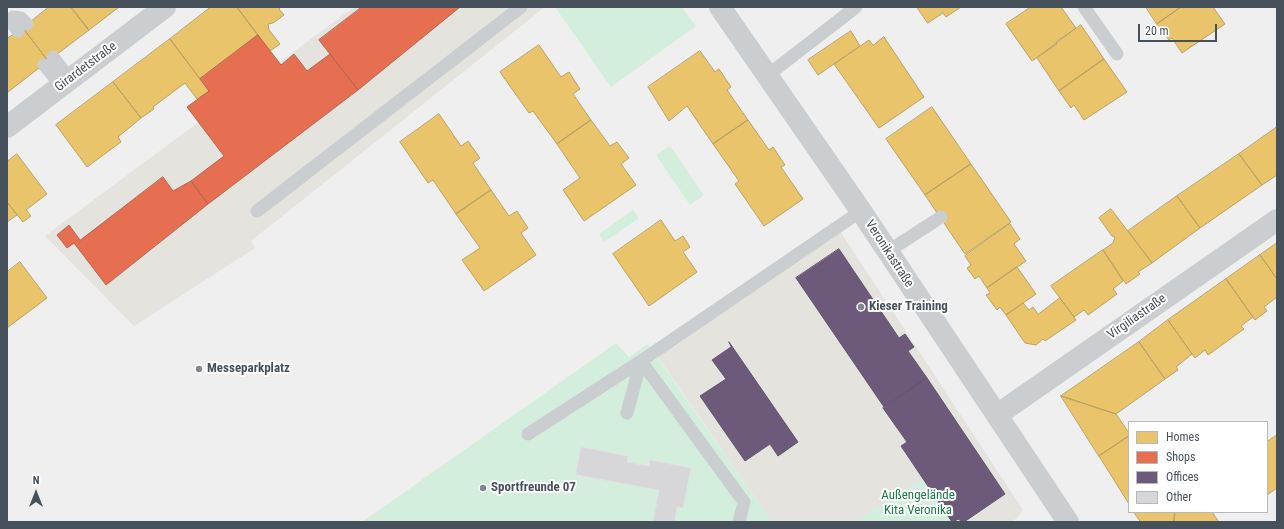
<!DOCTYPE html>
<meta charset="utf-8">
<style>
body{margin:0}
#map{position:relative;width:1284px;height:529px;overflow:hidden;background:#f0efef;font-family:"Roboto Condensed",sans-serif}
canvas{display:block}
.frame{position:absolute;inset:0;border:8px solid #47515b;pointer-events:none}
.legend{position:absolute;left:1128px;top:421px;width:140px;height:92px;box-sizing:border-box;background:#fff;border:1px solid #b5b9bd;margin:0;padding:5px 7px;list-style:none;font-size:12px;color:#47515b}
.legend li{display:flex;align-items:center;gap:8px;height:20px}
.legend b{width:20px;border:1px solid #b5b9bd}
.north{position:absolute;left:16px;top:473px;width:40px;height:40px;-webkit-text-stroke:3px #fff;paint-order:stroke;rotate:0deg;font-size:11px;font-weight:700;line-height:16px;text-align:center;color:#47515b}
.north::after{content:'';display:block;margin:auto;width:14px;height:18px;background:#47515b;clip-path:polygon(50% 0,100% 100%,50% 72%,0 100%)}
.scale{position:absolute;left:1138px;top:24px;width:79px;height:18px;box-sizing:border-box;border:2px solid #47515b;border-top:0;padding-left:5px;font-size:12px;line-height:14px;white-space:nowrap;color:#47515b;-webkit-text-stroke:3px #fff;paint-order:stroke}
</style>
<div id="map">
<canvas width="1284" height="529"></canvas>
<div class="frame"></div>
<ul class="legend">
<li><b style="height:11px;background:#e9c46a"></b>Homes</li>
<li><b style="height:11px;background:#e76f51"></b>Shops</li>
<li><b style="height:11px;background:#6d597a"></b>Offices</li>
<li><b style="height:11px;background:#d7d7d9"></b>Other</li>
</ul>
<div class="north">N</div>
<div class="scale">20 m</div>
</div>
<script>
const ctx = document.querySelector('canvas').getContext('2d');
ctx.lineJoin = 'round';
function fillPath(path, color) {
  ctx.fillStyle = color;
  ctx.fill(path, 'evenodd');
}
function trace(path, color, width, dash) {
  ctx.strokeStyle = color;
  ctx.lineWidth = width;
  ctx.lineCap = dash ? 'butt' : 'round';
  ctx.setLineDash(dash || []);
  ctx.stroke(path);
}
function drawText(font, color, halo, rows, align = 'center') {
  ctx.font = font + ' "Roboto Condensed",sans-serif';
  ctx.lineWidth = 4;
  ctx.setLineDash([]);
  ctx.textBaseline = 'middle';
  ctx.strokeStyle = halo;
  ctx.fillStyle = color;
  for (const [text, x, y, turn = 0] of rows) {
    ctx.save();
    ctx.translate(x, y);
    ctx.rotate((+turn || 0) * Math.PI / 180);
    ctx.textAlign = isNaN(turn) ? turn : align;
    if (halo) ctx.strokeText(text, 0, 0);
    ctx.fillText(text, 0, 0);
    ctx.restore();
  }
}
const commercial = new Path2D(`
 M354 7H545L251 241 255 248 134 326 45 236Z
 M838 228 1023 510 1013 522H772L655 353Z`);
const green = new Path2D(`
 M555 7H682L696 26 611 87Z
 M670 146 704 195 690 205 656 155Z
 M633 210 639 218 604 242 599 234Z
 M616 343 629 357 648 344 772 522H362Z
 M924 479 952 522H858L857 521 909 487Z`);
const homes = new Path2D(`
 M49 7H71L89 30 48 61 23 28Z
 M71 7H119L89 30Z
 M211 7H237L258 35 200 79 170 39Z
 M237 7H281L279 9 284 15 273 23 268 24 269 30 280 44 270 51Z
 M917 7H961L946 17 943 13 928 23Z
 M1031 7H1061L1076 28 1056 42 1057 44 1032 61 1006 24Z
 M1146 7H1181L1157 24Z
 M1181 7H1213L1225 24 1182 53 1172 38 1169 40 1157 24Z
 M1081 25 1104 59 1059 91 1037 58Z
 M23 28 48 61 8 92 7 90V39Z
 M851 31 860 46 818 75 808 60Z
 M884 37 924 97 879 128 834 64 869 40 873 45Z
 M170 39 209 91 197 99 185 83 153 107 154 109 141 118 113 82Z
 M539 45 561 77 569 72 580 89 573 94 591 120 557 144 533 111 529 113 500 72Z
 M700 51 715 72 719 69 731 87 727 90 748 120 713 144 687 106 669 121 648 87Z
 M1104 59 1127 92 1084 120 1074 105 1071 108 1059 91Z
 M113 82 141 118 118 137 121 142 87 167 56 125Z
 M932 107 971 164 925 195 886 139Z
 M439 114 461 146 468 141 480 158 473 163 491 190 456 214 433 180 428 183 400 142Z
 M591 120 610 146 617 142 629 158 621 164 636 185 584 221 563 190 580 178 557 144Z
 M748 120 769 150 773 147 785 165 781 167 803 199 764 226 735 184 739 181 713 144Z
 M1277 127V175L1262 185 1239 154Z
 M17 154 47 194 26 210 31 216 23 222 7 202V162Z
 M1239 154 1262 185 1200 228 1177 196Z
 M971 164 1011 222 965 254 925 195Z
 M491 190 509 216 517 211 528 228 521 233 536 255 484 291 462 260 480 248 456 214Z
 M1177 196 1200 228 1152 263 1128 231Z
 M7 202 17 215 7 222Z
 M1111 209 1152 263 1138 272 1140 274 1126 284 1103 250 1113 243 1115 237 1112 236 1099 218Z
 M661 220 675 241 683 236 690 247 683 252 697 272 649 306 613 254Z
 M1010 224 1020 239 1014 244 1026 261 987 288 979 276 975 279 967 268 971 265 965 256Z
 M1277 243V279L1260 255Z
 M1103 250 1123 281 1113 289 1117 294 1088 315 1084 310 1074 317 1051 286Z
 M1260 255 1277 279V297L1264 307 1267 311 1255 320 1226 279Z
 M20 262 47 298 7 328V272Z
 M1017 267 1036 294 1006 315 1000 307 997 310 986 295 990 293 987 288Z
 M1226 279 1253 317 1241 326 1244 329 1208 355 1205 350 1195 358 1168 320Z
 M1060 298 1076 320 1045 341 1043 339 1036 345 1025 343 1006 315 1023 303 1029 310 1033 307 1038 314Z
 M1168 320 1192 354 1176 367 1178 370 1165 379 1139 342Z
 M1139 342 1165 379 1116 414 1061 396Z
 M1061 396 1116 414 1129 433V436L1099 456Z
 M1277 435V488L1267 495V442Z
 M1129 436V504L1099 456Z
 M1134 512H1175L1174 522H1141Z
 M1175 512H1212L1219 522H1174Z`);
const shops = new Path2D(`
 M362 7H460L358 90 319 40Z
 M258 35 281 65 294 54 307 71 330 54 358 90 208 204 191 181 224 156 187 107 209 91 200 79Z
 M163 177 173 191 191 181 208 204 106 285 74 243 67 248 57 235 69 225 80 240Z`);
const offices = new Path2D(`
 M839 249 899 338 905 334 914 347 908 351 927 378 884 407 796 278Z
 M729 342 798 442 778 456 770 444 745 461 700 396 726 379 712 360 731 347Z
 M927 378 1005 494 964 522H961L959 519 952 522 901 446 907 442 883 408Z`);
const building = new Path2D(`
 M581 447 628 456 627 462 649 466 650 460 691 468 683 508 677 507 675 522H653L659 490 576 475Z`);
const service = new Path2D(`
 M1084 7 1117 54
 M18 31 12 23 13 17 21 18 27 24
 M53 57 70 79
 M44 65 62 86
 M768 75 856 7
 M257 211 521 7
 M887 252 941 217
 M641 361 744 502 739 522
 M627 413 641 361
 M528 434 641 361 861 211`);
const minor = new Path2D(`
 M720 7 861 211 1068 522
 M7 127 165 7
 M997 415 1277 220`);
const markers = [
 [861,307,4,"#82888f"],
 [199,369,4,"#82888f"],
 [483,488,4,"#82888f"]
];
const streetNames = [
 ["Girardetstraße",86,67,-37],
 ["Veronikastraße",889,254,57],
 ["Virgiliastraße",1137,317,-35]
];
const poiNames = [
 ["Kieser Training",869,307],
 ["Messeparkplatz",207,369],
 ["Sportfreunde 07",491,488]
];
const parkNames = [
 ["Außengelände",918,496],
 ["Kita Veronika",918,511]
];
fillPath(commercial, '#e4e3dd');
fillPath(green, '#d4eede');
fillPath(homes, '#e9c46a');
trace(homes, '#b8a266', 1);
fillPath(shops, '#e76f51');
trace(shops, '#b76654', 1);
fillPath(offices, '#6d597a');
trace(offices, '#625771', 1);
fillPath(building, '#d7d7d9');
trace(building, '#e1e1e2', 1);
trace(service, '#cbced0', 13);
trace(minor, '#cbced0', 22);
for (const [x, y, r, color] of markers) {
  const dot = new Path2D();
  dot.arc(x, y, r, 0, 2 * Math.PI);
  ctx.fillStyle = color;
  ctx.fill(dot);
  trace(dot, '#fff', 1.5);
}
drawText('13px', '#47515b', '#fff', streetNames);
drawText('bold 13px', '#47515b', '#fff', poiNames, 'left');
drawText('13px', '#197b4a', '#fff', parkNames);
</script>
